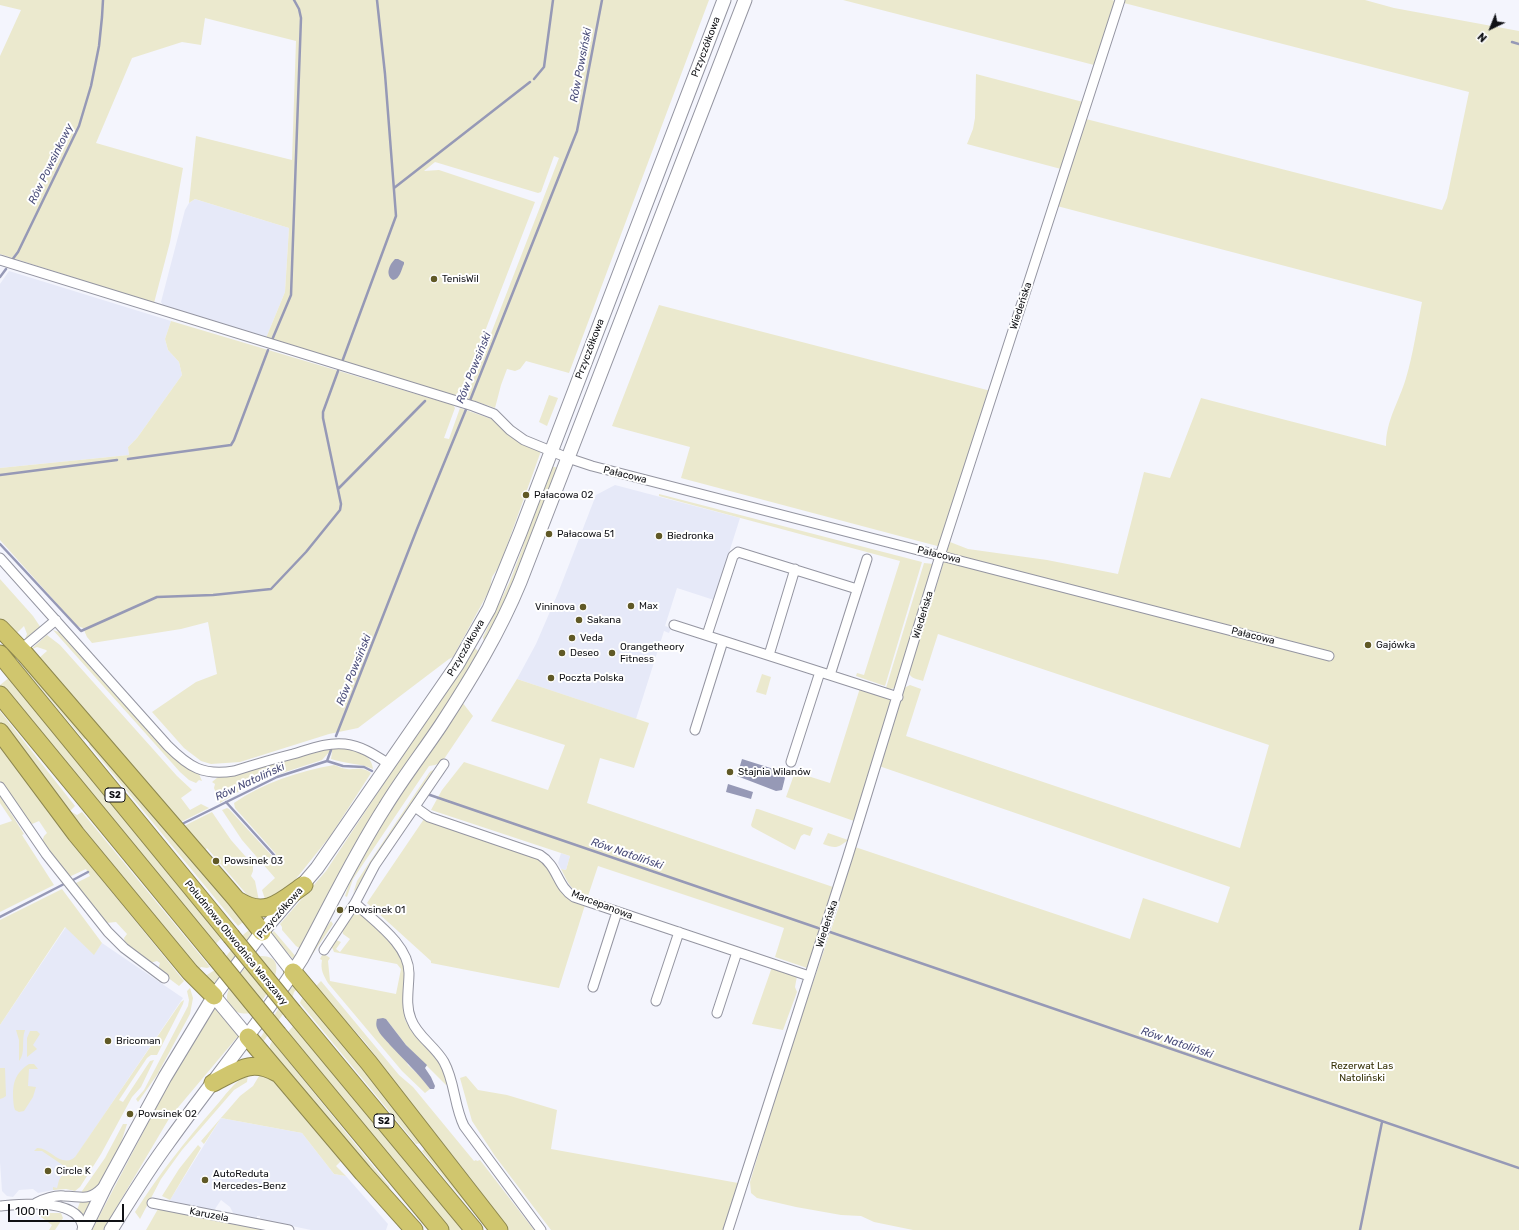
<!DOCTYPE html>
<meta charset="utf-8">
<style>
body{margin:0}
#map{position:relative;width:1519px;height:1230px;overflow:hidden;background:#f4f5fd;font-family:Rubik,sans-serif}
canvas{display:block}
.north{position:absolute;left:1471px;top:8px;width:40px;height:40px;-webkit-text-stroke:3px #fff;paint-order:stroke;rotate:223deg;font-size:11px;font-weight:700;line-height:16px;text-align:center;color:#101115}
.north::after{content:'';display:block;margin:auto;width:14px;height:18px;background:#101115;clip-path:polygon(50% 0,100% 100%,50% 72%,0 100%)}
.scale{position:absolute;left:8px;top:1204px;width:116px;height:18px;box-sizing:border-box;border:2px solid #101115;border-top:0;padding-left:5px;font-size:12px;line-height:14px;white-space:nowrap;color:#101115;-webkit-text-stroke:3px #fff;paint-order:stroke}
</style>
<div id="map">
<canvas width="1519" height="1230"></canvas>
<div class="north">N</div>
<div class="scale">100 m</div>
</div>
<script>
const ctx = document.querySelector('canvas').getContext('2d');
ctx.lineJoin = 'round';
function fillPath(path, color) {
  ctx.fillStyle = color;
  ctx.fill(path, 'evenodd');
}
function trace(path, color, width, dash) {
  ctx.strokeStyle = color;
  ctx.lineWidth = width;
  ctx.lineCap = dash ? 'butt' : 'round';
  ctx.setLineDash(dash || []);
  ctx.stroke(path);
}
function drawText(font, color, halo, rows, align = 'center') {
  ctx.font = font + ' Rubik,sans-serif';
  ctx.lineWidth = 4;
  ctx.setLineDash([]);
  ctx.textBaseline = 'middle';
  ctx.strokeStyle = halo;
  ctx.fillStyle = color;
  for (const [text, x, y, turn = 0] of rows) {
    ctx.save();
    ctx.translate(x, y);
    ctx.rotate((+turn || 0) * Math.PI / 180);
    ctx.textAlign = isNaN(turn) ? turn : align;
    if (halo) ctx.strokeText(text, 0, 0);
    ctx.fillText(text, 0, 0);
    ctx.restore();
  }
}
const built = new Path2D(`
 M195 199 289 228 285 292 266 338 165 309 161 302 185 210 189 203Z
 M9 271 171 321 165 339 168 350 179 362 182 375 137 438 128 447 129 455 0 468V284Z
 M615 485 740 518 714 600 677 588 665 626 671 628 669 633 664 631 636 719 517 679 536 644 558 593 596 495Z
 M561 853 570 856 566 870 561 869 558 863Z
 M66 927 94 954 102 943 183 998 68 1168 59 1189 38 1193 33 1189 19 1190 13 1197 7 1196 2 1191 0 1162V1025Z
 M221 1118 302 1133 334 1174 346 1176 388 1224 386 1230H311L263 1220 260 1218V1216H257V1218L253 1219 234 1215 230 1207 221 1200 213 1212 168 1203Z`);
const green = new Path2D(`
 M0 0H709L569 373 526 361 520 369 515 371 507 369 501 385 495 408 466 398 559 158 554 156 541 192 538 193 435 162 424 171 439 170 535 202 470 370 462 387 454 397 266 338 285 292 289 228 195 199 189 203 196 136 292 160 296 41 205 18 201 45 182 42 132 58 96 143 183 168 170 242 154 303 0 254V56L21 10 0 5Z
 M843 0H1112L1115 1 1094 65Z
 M1125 0H1365L1394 8 1519 31V1230H913L874 1222 861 1216 841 1215 796 1207 757 1198 751 1193 750 1182 784 1068 839 906 842 888 855 847 1130 939 1143 898 1218 923 1230 887 879 766 904 688 910 685 921 689 906 736 1240 848 1269 745 938 634 923 681C918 679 911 679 909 673L950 542 968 549 1047 560 1118 574 1144 472 1170 478 1201 398 1386 446C1386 420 1399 402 1406 378 1413 355 1417 327 1422 302L1057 206 1086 119 1442 210 1447 198 1469 92 1124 3Z
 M976 74 1083 102 1061 169 967 144 973 129 975 118Z
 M659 305 991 391 941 547 681 478 690 447 612 426Z
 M171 321 453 405 455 408 444 438 449 439 460 408 500 422 541 451 500 565 492 577 490 589 453 657 449 659 358 728 329 734 240 762 211 764 201 761 184 748 152 712 196 682 217 674 208 622 181 629 92 643 87 637 83 628 77 626 0 540V468L129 455 128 447 137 438 182 375 179 362 168 350 165 339Z
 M549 395 558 398 547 426 539 422Z
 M551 466 558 468 516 581 484 642 483 637 510 581 522 549 537 502Z
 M659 494 922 562 885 686 856 676 857 673 864 675 900 561 659 496Z
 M924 563 934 564 897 686C893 689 891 690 886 688Z
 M0 579 33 616 41 628 24 643 23 641 25 639 27 634 24 626 16 634 0 618Z
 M53 630 62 633 174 758 185 767 199 774 202 781 199 780 196 783 189 780 180 772Z
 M47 635 60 645 177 776 192 790 181 798 190 810 201 804 209 808 181 822 39 658 47 651 46 650 37 647 30 650Z
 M474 647 481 654 301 949 296 946 282 930V927L280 924 326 871Z
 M26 664 246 920 238 926 89 745 90 742 88 737 84 740 23 667Z
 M762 674 771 677 766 695 756 692Z
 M10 677 223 936 214 946 0 685Z
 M517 679 649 723 634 768 600 758 587 803 833 887 807 968 775 957 784 928 598 866 588 896C569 889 570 886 561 869L566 870 570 856 431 810 442 790 464 762 548 790 565 745 491 721Z
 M860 688 889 697 892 700 854 821 786 797 795 772 830 783Z
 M462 702 473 716 442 762 435 765 429 766 353 879 347 897 345 896 351 877 374 836Z
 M0 711 75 806 70 811 77 815 82 812 210 967 207 968 201 967 199 969C133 889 66 808 2 726L0 722Z
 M0 743 88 863 184 981 179 986 159 971V966L160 963 157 961 150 963 125 943 124 938 127 934 116 922 106 923 103 920 74 884 90 876 86 869 69 877 42 842 44 836 47 833 39 821 32 824 27 822 0 781Z
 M346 748C358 751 372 755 373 769 360 763 345 764 331 759L332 752 331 750 322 760 270 777 238 792 220 803 214 788 215 784 212 782 218 777 328 749Z
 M334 765C338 766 343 769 347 769 357 770 361 766 371 773L331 835 291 885 279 898 265 899 262 890 275 878 242 840 222 810 227 808 229 809 273 857 276 854 235 808 234 803C263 783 299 771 334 765Z
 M437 769 358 891 355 890 353 894 357 881 429 773 431 771Z
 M0 796 24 834 22 835 54 885 0 912V825L12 821 0 803Z
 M756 809H758L813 828 810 836 804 834 801 836 795 850 752 827 751 825Z
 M212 812 231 840 253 865V871L251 876 255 881 259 901 248 896 207 848 205 850 184 826Z
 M424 819 539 858 585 905 559 988 431 963V961L367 903Z
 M828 833 848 840C838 848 836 849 823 844Z
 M62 889 102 943 94 955 65 927 0 1025V920Z
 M355 913H362L392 941 399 951 405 968 404 991 405 1020 415 1036 439 1062 448 1083 446 1085 406 1045 386 1019 408 1065 421 1077 430 1089 425 1093 402 1071 328 983C324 976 320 970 322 960L320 959 323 953 330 958 328 961 330 981 396 994 401 969 397 964 334 952 331 945 336 940 341 942 336 949 340 952 350 939 343 934 342 929 351 915Z
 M331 921 333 924 312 955 310 954 317 940Z
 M253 927 255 931 213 986 205 976 215 970 244 934Z
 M274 931 297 958 294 960 271 934Z
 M260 956C296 955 263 1002 253 1012 242 1017 226 1010 227 996 228 984 250 961 260 956Z
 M772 967 797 976 795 987 797 992 783 1030 752 1024Z
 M321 981 399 1075 413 1087 474 1161 476 1160 477 1161 480 1160 534 1230H509L473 1181 407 1098 365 1042 315 987Z
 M293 985 298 988 294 992 291 1003 263 1042 259 1040Z
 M190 988 193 998 190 1014 157 1075 138 1102 136 1099 144 1090 188 1006 189 1000 187 991Z
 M304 996 422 1139 492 1230H488L422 1151 427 1147 422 1143 416 1144 300 1003 301 1000Z
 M184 1000 183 1004 157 1055H151L147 1058 119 1100 123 1102 150 1061 154 1060 141 1087 132 1097 101 1154 80 1187 75 1191 66 1189 53 1190V1187L57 1188 59 1180 67 1168 42 1151H34L37 1148C50 1147 61 1169 75 1157L181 1002Z
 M214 1004 239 1035 170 1117 103 1230H92L171 1079Z
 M295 1024 463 1230H449L287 1033Z
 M16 1030H25C21 1040 26 1053 19 1061V1040Z
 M30 1031H37L40 1034 33 1045 37 1049 27 1057V1038Z
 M272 1041 390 1187 386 1190 270 1050V1045Z
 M29 1064H34L38 1069H29L28 1086 36 1087 33 1097 24 1111 19 1112 15 1110 14 1107C12 1088 12 1075 29 1064Z
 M0 1068H5L6 1096 3 1098 0 1099Z
 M259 1073C273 1078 275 1083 284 1094L341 1161 336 1166 346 1176 334 1174 302 1133 221 1118 204 1144 201 1141 240 1096 253 1086 259 1076Z
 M248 1075 247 1082 234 1090 182 1150 161 1179 140 1219 135 1212C159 1174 186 1140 215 1107 225 1096 234 1081 248 1075Z
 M466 1076 478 1090 507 1095 557 1110 551 1149 738 1183 724 1230H551L495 1156 472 1121 460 1078Z
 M123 1124H127L121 1143 99 1185 93 1192 80 1194 105 1158Z
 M198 1145 201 1148 170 1200 162 1196 179 1169Z
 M80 1202H90L82 1217 77 1210Z
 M158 1209 272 1230H146Z
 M40 1213H61L63 1218 55 1230H49L52 1225 41 1217 42 1215Z`);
const water = new Path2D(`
 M395 259H398L404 262V264C401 270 400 279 393 280 385 275 389 265 395 259Z
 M742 759 780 771 785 778 782 790 776 791 737 776Z
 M728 784 753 792 751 799 726 792Z
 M383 1018 386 1019 406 1045 427 1065 425 1068 431 1077 435 1086 434 1089H430C418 1073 404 1060 390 1045 386 1040 380 1035 377 1028 376 1025 376 1023 377 1019Z`);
const stream = new Path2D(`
 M1512 42 1519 44
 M534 79 544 67 553 0
 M394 188 530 82
 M12 260 18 252 79 126 91 86 99 46 102 17 103 0
 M0 277 6 269
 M272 340 291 295 301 18 299 9 294 0
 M342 362 396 216 385 74 377 0
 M469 403 577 131 602 0
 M128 459 231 445 234 440 268 350
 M0 475 117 460
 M338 489 425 401
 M0 544 81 631 157 597 213 595 271 589 306 552 340 510 341 504 323 418V412L338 371
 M336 736 417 529 467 407
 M327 761 331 750
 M430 795 818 928
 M226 802 274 855
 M184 823 277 777 327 761 343 766 364 767 372 771
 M71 881 88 872
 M0 917 66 883
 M830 932 1519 1168
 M1360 1230 1382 1122`);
const street = new Path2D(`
 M0 260 473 406 494 414 510 430 524 440 568 458 592 466 1329 656
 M0 558 168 746C189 767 203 776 234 771 253 765 273 759 293 754 310 749 327 742 345 744 362 746 375 755 389 764
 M674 625 898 697
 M707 635 733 556 738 552 857 589
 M26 645 56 620
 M769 655 795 569
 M830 675 867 559
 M695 730 723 641
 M791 762 820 672
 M0 787 46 854 108 932 124 948 164 978
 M415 807 429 817 540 855C558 866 557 887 574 897L809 976
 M355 903C375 922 409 945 409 973 409 988 405 1005 411 1019 417 1036 435 1046 444 1062 455 1082 454 1106 464 1126L541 1230
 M324 950 355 903 375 865 444 764
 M593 987 617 912
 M656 1001 679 932
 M717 1013 737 952
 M36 1203C44 1199 55 1195 64 1196 81 1196 88 1202 102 1188
 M152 1203 289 1230
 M0 1206C22 1204 82 1197 83 1230
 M728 1230 848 856 940 556 1120 0`);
const secondary = new Path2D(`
 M262 932 293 972
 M214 996 248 1037
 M84 1230 106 1185 165 1077 214 996 262 932 317 868 457 665 489 609 520 533 724 0
 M111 1230C129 1201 147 1171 168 1143 212 1081 261 1023 302 958 329 908 354 855 385 807 402 779 423 752 441 725 471 679 499 633 520 582L745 0`);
const highway = new Path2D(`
 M0 628 25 654 236 899 262 932
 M0 654 231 936
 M0 695 216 958
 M0 732 76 834 190 972 214 996
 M239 901C266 918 281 901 304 885
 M293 972 369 1063 499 1230
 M293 1012 474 1230
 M278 1034 440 1230
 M248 1037 363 1173 414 1230
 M213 1083C237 1071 251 1058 277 1073`);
const highwayBridge = new Path2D(`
 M231 936 293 1012
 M216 958 278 1034`);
const markers = [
 [434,279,4,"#605926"],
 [526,495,4,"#605926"],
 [549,534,4,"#605926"],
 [659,536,4,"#605926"],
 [631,606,4,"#605926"],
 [583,607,4,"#605926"],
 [579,620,4,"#605926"],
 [572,638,4,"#605926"],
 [1368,645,4,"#605926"],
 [562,653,4,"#605926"],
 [612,653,4,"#605926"],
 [551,678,4,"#605926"],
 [730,772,4,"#605926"],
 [216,861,4,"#605926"],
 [340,910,4,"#605926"],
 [108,1041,4,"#605926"],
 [130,1114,4,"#605926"],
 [48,1171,4,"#605926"],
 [205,1180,4,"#605926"]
];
const shields = [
 [115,795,20],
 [384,1121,20]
];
const shieldNames = [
 ["S2",115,795],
 ["S2",384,1121]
];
const streetNames = [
 ["Przyczółkowa",706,47,-69],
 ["Wiedeńska",1021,306,-72],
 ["Przyczółkowa",590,349,-69],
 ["Pałacowa",625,475,14],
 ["Pałacowa",939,555,14],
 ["Wiedeńska",923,615,-73],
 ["Pałacowa",1253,636,14],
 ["Przyczółkowa",466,648,-60],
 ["Marcepanowa",602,905,21],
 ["Przyczółkowa",280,913,-49],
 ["Wiedeńska",827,924,-72],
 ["Południowa Obwodnica Warszawy",236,943,51],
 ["Karuzela",209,1215,11]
];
const poiNames = [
 ["TenisWil",442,279],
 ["Pałacowa 02",534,495],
 ["Pałacowa 51",557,534],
 ["Biedronka",667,536],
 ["Max",639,606],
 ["Vininova",575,607,"right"],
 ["Sakana",587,620],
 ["Veda",580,638],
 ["Gajówka",1376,645],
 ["Orangetheory",620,647],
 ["Fitness",620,659],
 ["Deseo",570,653],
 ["Poczta Polska",559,678],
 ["Stajnia Wilanów",738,772],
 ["Powsinek 03",224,861],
 ["Powsinek 01",348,910],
 ["Bricoman",116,1041],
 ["Powsinek 02",138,1114],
 ["Circle K",56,1171],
 ["AutoReduta",213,1174],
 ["Mercedes-Benz",213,1186]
];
const parkNames = [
 ["Rezerwat Las",1362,1066],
 ["Natoliński",1362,1078]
];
const waterNames = [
 ["Rów Powsiński",581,65,-79],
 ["Rów Powsinkowy",51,164,-64],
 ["Rów Powsiński",474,368,-68],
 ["Rów Powsiński",354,670,-68],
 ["Rów Natoliński",250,782,-25],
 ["Rów Natoliński",627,854,19],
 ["Rów Natoliński",1177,1043,19]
];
fillPath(built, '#e6e9f8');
fillPath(green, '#ebe9ce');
fillPath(water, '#9699b6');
trace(stream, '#9699b6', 2.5);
trace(street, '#9495a1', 11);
trace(secondary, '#9495a1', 15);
trace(highway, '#8d874f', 19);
trace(street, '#fff', 9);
trace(secondary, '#fff', 13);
trace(highway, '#d0c66e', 17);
trace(highwayBridge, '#8d874f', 19, []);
trace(highwayBridge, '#d0c66e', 17);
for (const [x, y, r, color] of markers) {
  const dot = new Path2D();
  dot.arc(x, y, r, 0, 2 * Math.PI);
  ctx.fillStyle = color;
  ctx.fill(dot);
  trace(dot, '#fff', 1.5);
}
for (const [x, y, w] of shields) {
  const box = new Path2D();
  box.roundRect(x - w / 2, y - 7, w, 14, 3);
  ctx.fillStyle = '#fff';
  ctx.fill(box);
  trace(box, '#101115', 1);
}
drawText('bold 9px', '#101115', null, shieldNames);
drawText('10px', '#101115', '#fff', streetNames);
drawText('10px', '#101115', '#fff', poiNames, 'left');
drawText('10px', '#342f06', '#fff', parkNames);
drawText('italic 11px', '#4b4e7a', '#fff', waterNames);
</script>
